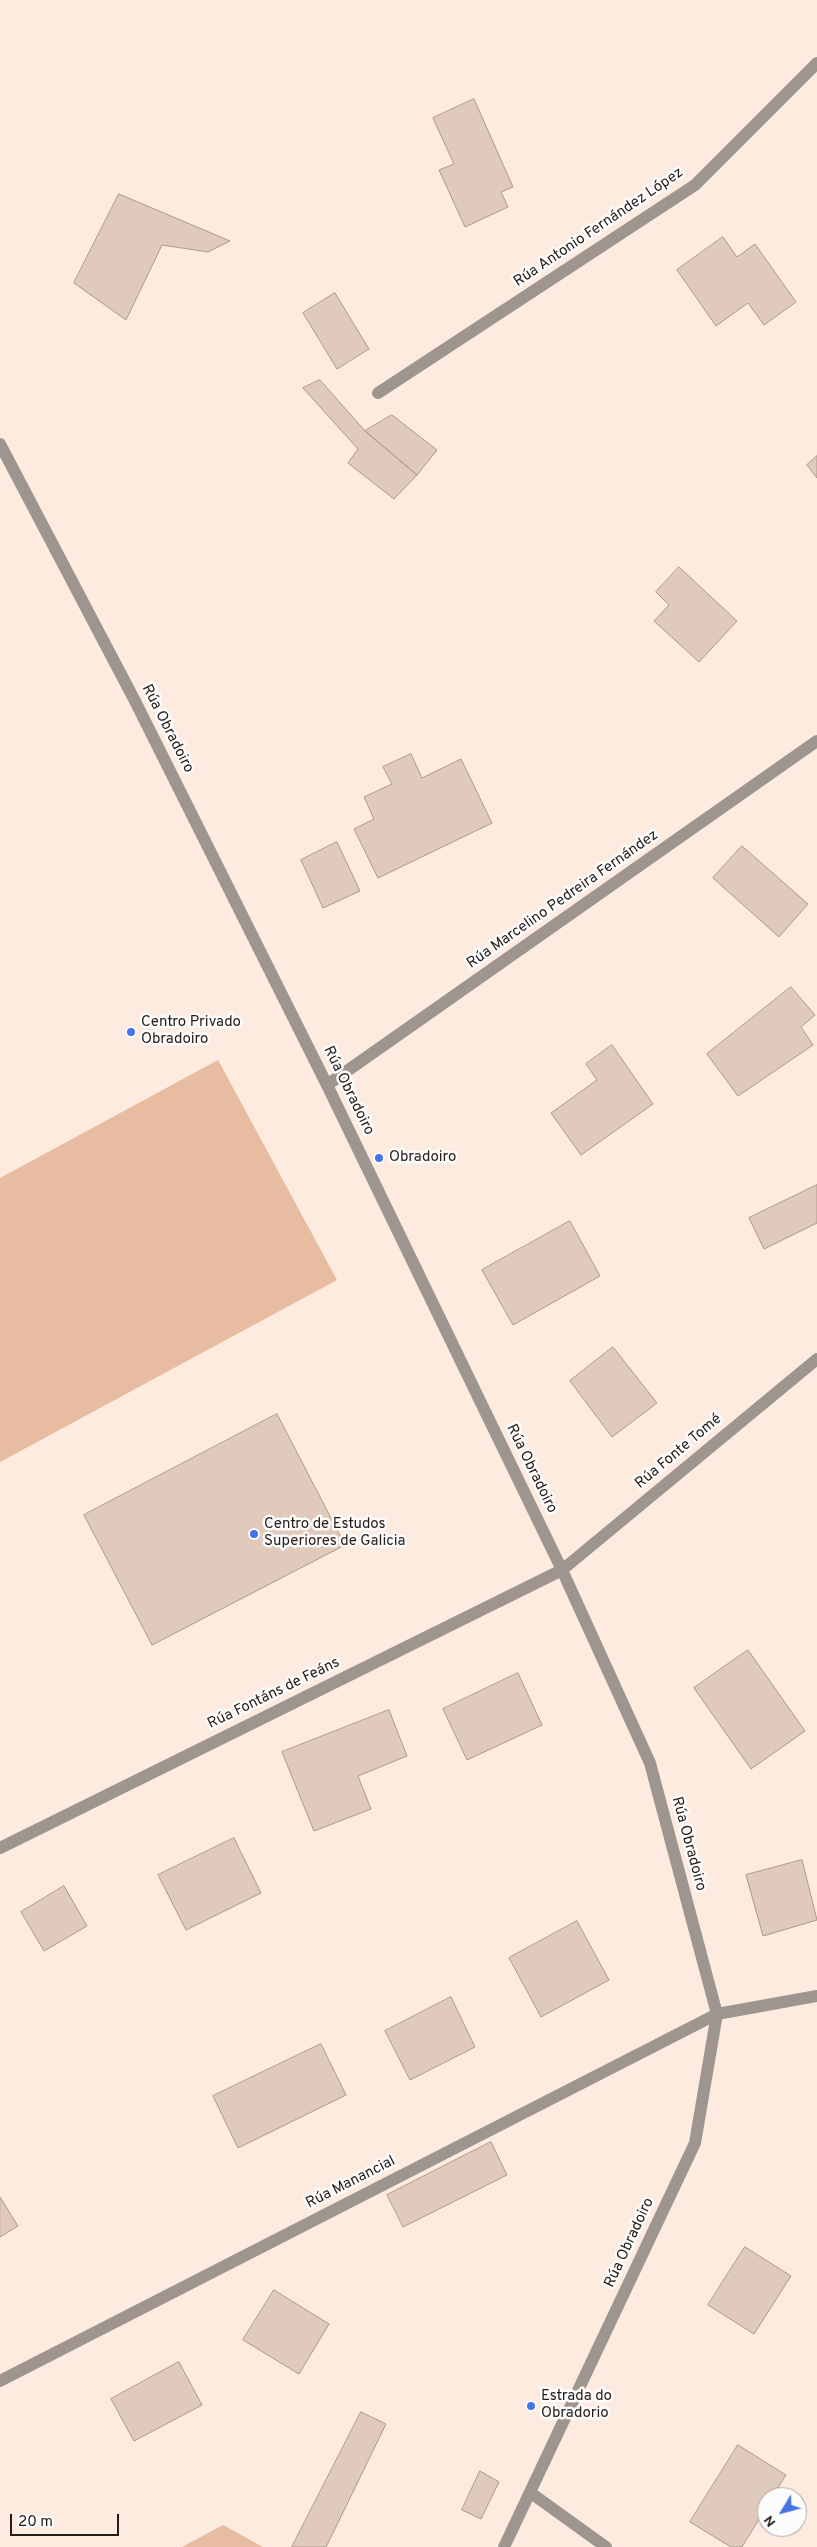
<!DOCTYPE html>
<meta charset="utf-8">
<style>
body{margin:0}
#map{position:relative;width:817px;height:2547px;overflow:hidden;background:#fdebdf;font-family:Overpass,sans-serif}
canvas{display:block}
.north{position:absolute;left:757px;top:2487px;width:50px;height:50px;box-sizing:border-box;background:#fcfcfc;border:1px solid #a6a3a1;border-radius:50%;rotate:233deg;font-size:14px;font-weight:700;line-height:20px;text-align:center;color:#251d18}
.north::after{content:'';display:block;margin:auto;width:18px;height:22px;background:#4573e5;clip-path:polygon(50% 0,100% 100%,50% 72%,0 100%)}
.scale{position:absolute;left:10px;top:2514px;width:109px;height:22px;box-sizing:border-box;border:2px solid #251d18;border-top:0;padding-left:6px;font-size:15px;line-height:18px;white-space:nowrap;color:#251d18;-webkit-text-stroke:4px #fcfcfc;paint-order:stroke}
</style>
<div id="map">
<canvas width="817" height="2547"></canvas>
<div class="north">N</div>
<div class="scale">20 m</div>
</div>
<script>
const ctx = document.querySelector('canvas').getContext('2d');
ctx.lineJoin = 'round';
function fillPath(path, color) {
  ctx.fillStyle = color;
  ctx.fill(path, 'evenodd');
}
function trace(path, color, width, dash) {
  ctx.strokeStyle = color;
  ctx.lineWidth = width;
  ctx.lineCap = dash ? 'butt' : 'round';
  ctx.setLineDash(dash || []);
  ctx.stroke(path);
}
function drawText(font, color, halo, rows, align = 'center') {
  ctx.font = font + ' Overpass,sans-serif';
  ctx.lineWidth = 5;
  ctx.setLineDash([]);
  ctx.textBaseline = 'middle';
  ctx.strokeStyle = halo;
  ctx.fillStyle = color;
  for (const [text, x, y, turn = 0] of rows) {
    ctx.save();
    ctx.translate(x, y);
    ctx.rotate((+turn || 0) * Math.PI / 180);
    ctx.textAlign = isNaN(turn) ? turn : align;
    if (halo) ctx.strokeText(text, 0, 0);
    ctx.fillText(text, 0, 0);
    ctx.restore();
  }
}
const green = new Path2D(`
 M218 1060 337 1280 0 1462V1178Z
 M223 2525 263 2547H182Z`);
const building = new Path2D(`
 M474 99 513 187 501 192 508 207 465 227 439 170 454 164 433 118Z
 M119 194 230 241 208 252 162 245 126 320 74 283Z
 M723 237 737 257 755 244 796 302 764 325 748 303 716 326 677 270Z
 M335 293 369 349 337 369 303 313Z
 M320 380 365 431 417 475 394 499 348 463 358 449 303 388Z
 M392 415 437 450 417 475 365 431Z
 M817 456V478L807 465Z
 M679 567 737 621 699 662 654 621 669 605 656 592Z
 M411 754 422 778 461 759 492 823 378 878 354 829 374 819 364 797 392 784 383 767Z
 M337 842 360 891 323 908 301 860Z
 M742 846 808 904 779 937 713 878Z
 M791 987 815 1015 801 1027 813 1045 738 1096 707 1054Z
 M612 1045 653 1104 581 1155 551 1113 597 1080 586 1064Z
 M817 1185V1223L764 1249 749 1218Z
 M570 1221 600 1276 513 1325 482 1270Z
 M613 1347 657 1403 612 1437 570 1381Z
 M277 1414 345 1545 152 1645 84 1515Z
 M748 1650 805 1731 751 1769 694 1688Z
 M518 1673 542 1725 467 1760 443 1709Z
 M389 1710 407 1756 358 1776 371 1809 314 1831 282 1752Z
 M234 1838 261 1893 186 1930 158 1875Z
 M802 1860 817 1920 763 1936 746 1875Z
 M64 1886 87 1926 44 1951 21 1912Z
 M577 1921 609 1980 541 2017 509 1958Z
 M451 1997 475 2047 410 2080 385 2031Z
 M321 2044 346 2095 238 2148 213 2096Z
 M491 2142 507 2175 403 2227 387 2195Z
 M0 2197 18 2226 0 2237Z
 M745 2247 791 2276 754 2334 708 2305Z
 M274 2290 329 2324 299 2374 243 2340Z
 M179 2362 202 2405 134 2441 111 2399Z
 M361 2412 386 2424 332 2535 326 2547H292Z
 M738 2445 786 2475 772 2497H767V2506L742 2547H731L690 2522Z
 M480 2471 499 2482 481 2519 462 2510Z`);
const street = new Path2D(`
 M378 393 695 185 817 63
 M0 444 135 701 327 1085 562 1570 650 1763 717 2014 695 2143 504 2547
 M327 1085 817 741
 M0 1848 562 1570 817 1359
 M0 2381 717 2014 817 1996
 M531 2493 606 2547`);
const markers = [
 [131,1032,5,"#4573e5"],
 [379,1158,5,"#4573e5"],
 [254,1534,5,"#4573e5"],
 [531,2406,5,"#4573e5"]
];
const streetNames = [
 ["Rúa Antonio Fernández López",599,228,-34],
 ["Rúa Obradoiro",167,729,63],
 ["Rúa Marcelino Pedreira Fernández",563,900,-35],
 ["Rúa Obradoiro",348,1091,64],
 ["Rúa Fonte Tomé",679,1452,-40],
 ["Rúa Obradoiro",531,1469,64],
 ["Rúa Fontáns de Feáns",274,1694,-26],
 ["Rúa Obradoiro",688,1844,75],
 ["Rúa Manancial",351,2183,-27],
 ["Rúa Obradoiro",630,2243,-65]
];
const poiNames = [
 ["Centro Privado",141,1023],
 ["Obradoiro",141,1040],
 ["Obradoiro",389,1158],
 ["Centro de Estudos",264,1525],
 ["Superiores de Galicia",264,1542],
 ["Estrada do",541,2397],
 ["Obradorio",541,2414]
];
fillPath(green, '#e7bca0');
fillPath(building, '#e0cabc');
trace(building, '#ac988a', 1);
trace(street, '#9f958f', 12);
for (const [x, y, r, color] of markers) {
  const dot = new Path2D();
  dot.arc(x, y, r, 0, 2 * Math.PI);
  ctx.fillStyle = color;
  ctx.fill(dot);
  trace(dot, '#fcfcfc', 2);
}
drawText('15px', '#251d18', '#fcfcfc', streetNames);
drawText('15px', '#251d18', '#fcfcfc', poiNames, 'left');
</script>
